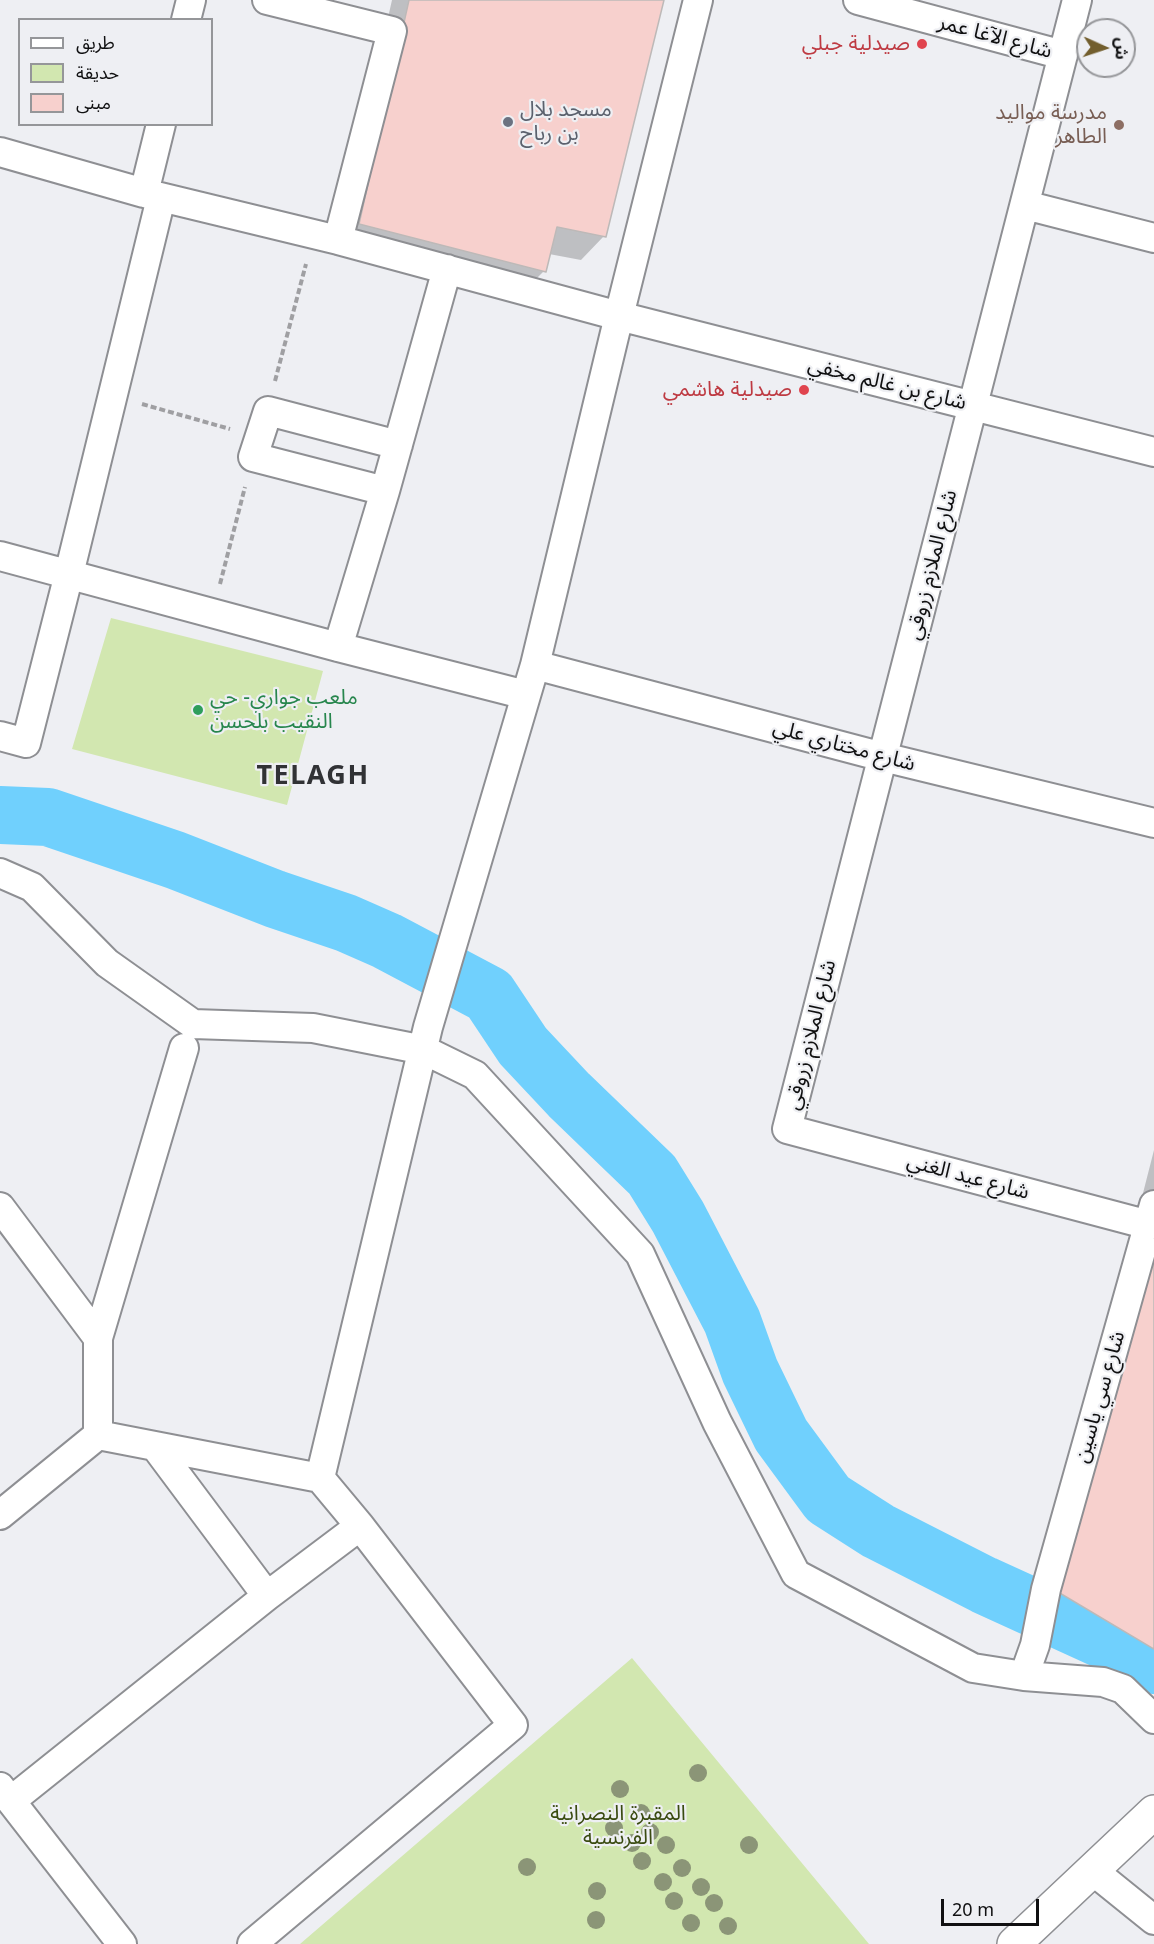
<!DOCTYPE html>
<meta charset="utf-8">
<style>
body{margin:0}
#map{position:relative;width:1154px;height:1944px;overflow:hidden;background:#eeeff3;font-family:"Noto Sans","Noto Sans Arabic",sans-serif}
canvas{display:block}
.legend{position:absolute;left:18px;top:18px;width:195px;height:108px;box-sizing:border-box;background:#eeeff3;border:2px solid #959699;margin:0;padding:8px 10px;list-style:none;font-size:18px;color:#101011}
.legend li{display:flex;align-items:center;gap:12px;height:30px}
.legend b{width:30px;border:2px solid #959699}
.north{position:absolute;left:1076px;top:18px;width:60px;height:60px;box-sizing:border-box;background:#eeeff3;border:2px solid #959699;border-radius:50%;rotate:93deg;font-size:16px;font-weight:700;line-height:24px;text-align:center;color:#101011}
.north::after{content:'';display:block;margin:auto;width:21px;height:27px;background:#725e2d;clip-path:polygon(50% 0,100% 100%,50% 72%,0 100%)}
.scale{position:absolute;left:941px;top:1899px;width:98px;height:27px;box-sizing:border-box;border:3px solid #101011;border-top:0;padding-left:8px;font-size:18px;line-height:21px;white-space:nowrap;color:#101011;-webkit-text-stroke:4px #eeeff3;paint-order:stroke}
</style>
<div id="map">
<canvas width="1154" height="1944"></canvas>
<ul class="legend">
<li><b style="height:8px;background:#fff"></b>طريق</li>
<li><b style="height:16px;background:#d2e7b0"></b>حديقة</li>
<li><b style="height:16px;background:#f7d0cd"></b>مبنى</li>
</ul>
<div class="north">ش</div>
<div class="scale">20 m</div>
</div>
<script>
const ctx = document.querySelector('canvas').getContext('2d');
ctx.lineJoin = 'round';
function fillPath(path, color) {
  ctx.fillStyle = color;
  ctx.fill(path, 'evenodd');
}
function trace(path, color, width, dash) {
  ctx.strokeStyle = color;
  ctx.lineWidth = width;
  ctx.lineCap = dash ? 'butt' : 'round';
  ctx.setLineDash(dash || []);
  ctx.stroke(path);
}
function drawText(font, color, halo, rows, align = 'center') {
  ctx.font = font + ' "Noto Sans","Noto Sans Arabic",sans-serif';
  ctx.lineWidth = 4.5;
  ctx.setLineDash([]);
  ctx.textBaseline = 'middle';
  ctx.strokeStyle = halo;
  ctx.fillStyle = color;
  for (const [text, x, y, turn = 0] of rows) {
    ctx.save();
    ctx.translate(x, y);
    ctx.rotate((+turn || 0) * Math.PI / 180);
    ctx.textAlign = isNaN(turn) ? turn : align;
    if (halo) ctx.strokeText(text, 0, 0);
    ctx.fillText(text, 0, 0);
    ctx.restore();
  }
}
const green = new Path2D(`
 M111 618 323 671 287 805 72 749Z
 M632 1658 869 1944H300Z`);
const shadow = new Path2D(`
 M392 0H663L604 236 581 260 549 254 544 271 521 294 336 248Z
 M1154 1150V1685L1141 1679 1035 1616Z`);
const river = new Path2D(`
 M0 815 48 817 175 860 275 899 346 923 387 941 489 995 523 1046 569 1095 652 1175 678 1217 732 1321 750 1371 781 1435 828 1499 878 1531 984 1585 1109 1642 1146 1656 1154 1665`);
const building = new Path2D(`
 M409 0H664L606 237 557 227 546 272 359 224Z
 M1154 1216V1649L1058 1592Z`);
const path = new Path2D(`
 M275 381 306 264
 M142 404 230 429
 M220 584 245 487`);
const street = new Path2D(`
 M267 0 392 31 338 240
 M858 0 1063 55
 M1077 0 787 1129 1149 1225
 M186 20 191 0
 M0 152 144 193 338 240 619 316 1154 452
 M144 193 161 124
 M1025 205 1154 238
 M385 491 253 457 268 411 398 445
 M0 556 338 647 526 695
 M338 647 385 491 447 269
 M535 665 883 757 1154 823
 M0 736 26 743 69 574 161 198
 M0 873 32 887 107 963 193 1024 313 1028 424 1050 475 1075 640 1254 717 1422 796 1574 973 1668 1024 1676 1035 1645 1046 1589 1154 1205
 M0 1207 98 1338
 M98 1435 320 1478
 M155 1446 267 1596
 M0 1515 98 1435V1338L184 1048
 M1024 1676 1103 1682 1123 1689 1154 1719
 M0 1787 122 1944
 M12 1800 267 1596 360 1526
 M1092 1870 1154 1920
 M252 1944 513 1725 360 1526 320 1478 428 1027 535 665 619 316 698 0`);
const primary = new Path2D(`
 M1014 1944 1154 1812`);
const trees = [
 [698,1773],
 [620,1789],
 [641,1813],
 [614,1828],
 [650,1832],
 [632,1843],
 [666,1845],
 [749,1845],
 [642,1861],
 [527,1867],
 [682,1868],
 [663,1882],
 [701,1887],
 [597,1891],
 [674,1901],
 [714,1903],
 [596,1920],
 [691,1923],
 [728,1926]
];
const markers = [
 [922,44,6,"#e0444e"],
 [508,122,6,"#6b7280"],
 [1119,125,6,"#8d6e63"],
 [804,390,6,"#e0444e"],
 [198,710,6,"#2e9e5b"]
];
const streetNames = [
 ["شارع الآغا عمر",995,37,15],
 ["شارع بن غالم مخفي",887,384,14],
 ["شارع الملازم زروقي",932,565,-76],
 ["شارع مختاري علي",844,746,15],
 ["شارع الملازم زروقي",811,1035,-76],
 ["شارع عيد الغني",968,1177,15],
 ["شارع سي ياسين",1100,1397,-74]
];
const healthNames = [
 ["صيدلية جبلي",910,44],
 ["صيدلية هاشمي",792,390]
];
const worshipNames = [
 ["مسجد بلال",520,110],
 ["بن رباح",520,134]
];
const educationNames = [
 ["مدرسة مواليد",1107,113],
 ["الطاهر",1107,137]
];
const leisureNames = [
 ["ملعب جواري- حي",210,698],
 ["النقيب بلحسن",210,722]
];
const parkNames = [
 ["المقبرة النصرانية",618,1814],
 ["الفرنسية",618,1838]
];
const districtNames = [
 ["TELAGH",313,776]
];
fillPath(green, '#d2e7b0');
fillPath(shadow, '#0003');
trace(river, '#70d0fd', 58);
fillPath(building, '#f7d0cd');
trace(building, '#bdb9b8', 1.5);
trace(street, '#8e8f93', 32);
trace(primary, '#8e8f93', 36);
trace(path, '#9f9fa2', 4, [6, 3]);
trace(street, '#fff', 28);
trace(primary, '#fff', 33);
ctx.fillStyle = '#8b9577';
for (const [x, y] of trees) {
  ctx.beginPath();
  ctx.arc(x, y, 9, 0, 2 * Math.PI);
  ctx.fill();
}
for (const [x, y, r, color] of markers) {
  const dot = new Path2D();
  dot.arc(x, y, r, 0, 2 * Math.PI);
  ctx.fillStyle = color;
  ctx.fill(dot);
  trace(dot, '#eeeff3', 2);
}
drawText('21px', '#101011', '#eeeff3', streetNames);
drawText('21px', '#be3a42', '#eeeff3', healthNames, 'right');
drawText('21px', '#5b616d', '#eeeff3', worshipNames, 'left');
drawText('21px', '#785e54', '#eeeff3', educationNames, 'right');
drawText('21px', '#27864d', '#eeeff3', leisureNames, 'left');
drawText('21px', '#3a4b11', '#eeeff3', parkNames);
ctx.letterSpacing = '1.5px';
drawText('bold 27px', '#313235', '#eeeff3', districtNames);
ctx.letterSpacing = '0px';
</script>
